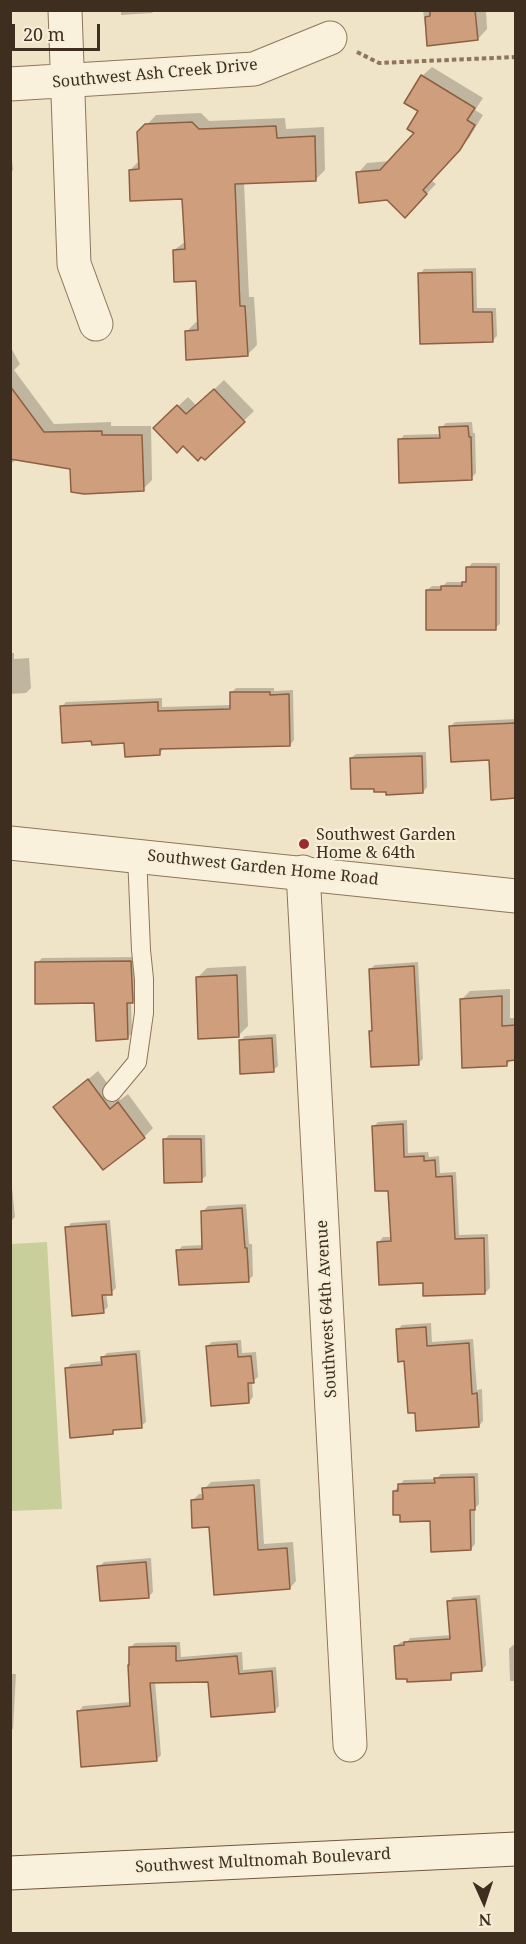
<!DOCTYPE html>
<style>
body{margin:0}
#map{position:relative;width:526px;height:1944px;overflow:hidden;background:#f0e4c8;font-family:"Noto Serif",serif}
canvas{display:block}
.frame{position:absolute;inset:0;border:12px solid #3d2e20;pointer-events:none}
.north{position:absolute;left:454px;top:1872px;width:60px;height:60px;-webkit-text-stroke:4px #f7eed8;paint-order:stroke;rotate:177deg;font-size:16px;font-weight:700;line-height:24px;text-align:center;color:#3d2e20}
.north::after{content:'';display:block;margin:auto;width:21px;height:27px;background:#3d2e20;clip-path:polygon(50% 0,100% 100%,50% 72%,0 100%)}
.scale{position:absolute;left:12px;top:24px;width:88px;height:27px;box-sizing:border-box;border:3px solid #3d2e20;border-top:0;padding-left:8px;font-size:18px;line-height:21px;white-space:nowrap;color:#3d2e20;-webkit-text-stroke:4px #f7eed8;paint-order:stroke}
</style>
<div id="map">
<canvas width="526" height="1944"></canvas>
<div class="frame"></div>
<div class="north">N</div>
<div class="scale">20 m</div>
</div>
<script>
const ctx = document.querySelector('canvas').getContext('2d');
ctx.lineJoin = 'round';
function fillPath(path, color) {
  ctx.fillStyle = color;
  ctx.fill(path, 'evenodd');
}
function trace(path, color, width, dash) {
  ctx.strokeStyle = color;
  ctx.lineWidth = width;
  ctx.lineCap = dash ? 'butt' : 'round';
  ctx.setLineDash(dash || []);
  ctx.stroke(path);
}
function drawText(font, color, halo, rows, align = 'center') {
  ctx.font = font + ' "Noto Serif",serif';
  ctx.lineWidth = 4.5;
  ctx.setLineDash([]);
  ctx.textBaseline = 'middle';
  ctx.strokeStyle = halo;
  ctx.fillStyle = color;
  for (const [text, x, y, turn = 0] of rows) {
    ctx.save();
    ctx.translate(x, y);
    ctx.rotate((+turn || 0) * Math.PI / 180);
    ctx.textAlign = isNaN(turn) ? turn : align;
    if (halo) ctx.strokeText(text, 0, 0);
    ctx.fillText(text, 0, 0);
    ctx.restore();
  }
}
const green = new Path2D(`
 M47 1242 62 1509 11 1511V1244Z`);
const shadow = new Path2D(`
 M121 10H155L152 13 121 15Z
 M423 10H486L487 29 478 39 427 45Z
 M432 67 483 98 475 110 483 115 469 138 431 180 436 184 415 206 358 173 367 163 390 161 416 133 420 111 422 76Z
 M201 113 209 121 285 118 286 129 324 127 325 170 316 179 244 182 249 297H254L257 345 247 355 186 332 196 322H199L197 280 174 250 186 241 183 197 130 170 140 160 139 133 156 115Z
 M10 141 13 170 10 172Z
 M476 268 477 308H496L497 336 492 341 420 274 424 269Z
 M10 346 20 364 14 370 54 424 111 422V426H151L152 480 143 489 72 468 18 459 10 464Z
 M224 380 254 411 205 458 164 419 188 397 197 406Z
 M472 422 473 433H475L476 473 471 478 400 440 404 435 441 434V428L446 423Z
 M472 563H500V624L495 628 427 590 432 586H443L447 582H465L468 579V568Z
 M10 653H14V659L29 658 31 688 26 693 10 694Z
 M236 688H274V691L293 690 294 740 290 745 164 748 159 754 126 742 61 707 66 702 162 698V707L231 705V693Z
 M516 719V797L491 758 450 727 455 722Z
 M426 752 427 787 423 792 351 758 356 754Z
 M135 957 137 997 131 1002 132 1033 127 1038 96 1002 37 963 42 958Z
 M418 962 423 1059 418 1063 370 1031 373 1029 370 969 375 965Z
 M246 966 248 1026 239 1035 197 978 207 968Z
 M510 989V1018H516V1059H512L506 1065 462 999 470 991Z
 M276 1034 278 1066 273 1070 240 1041 245 1036Z
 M98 1071 120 1100 128 1094 153 1128 144 1137 55 1107Z
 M407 1120 408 1153 428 1152 429 1157 439 1156 440 1173 456 1172 459 1235 488 1234 490 1288 485 1293 425 1282 379 1242 383 1237H392L390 1189 373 1127 378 1122Z
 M169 1135H205L206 1176 201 1180 164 1140Z
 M10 1168 15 1217 10 1222Z
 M246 1204 249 1244H252L253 1276 248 1280 178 1251 182 1246 204 1245 203 1211 208 1206Z
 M110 1220 116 1288 111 1293H106L108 1307 103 1311 67 1228 71 1223Z
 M431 1323 432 1342 473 1339 477 1390 482 1389 483 1421 479 1426 416 1411 397 1330 402 1325Z
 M241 1340 242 1353 256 1352 258 1377 252 1382 253 1397 249 1402 207 1346 212 1342Z
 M140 1350 146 1422 141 1426 116 1429 112 1433 66 1369 71 1364 103 1361V1357L107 1353Z
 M478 1473 479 1504 475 1508V1544L471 1549 394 1491 404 1480 436 1479 441 1474Z
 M260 1479 264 1544 293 1542 296 1581 290 1588 210 1526 192 1501 199 1494H204V1489L211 1482Z
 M151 1558 153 1592 149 1596 99 1567 104 1562Z
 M480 1595 486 1665 482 1670 455 1671 450 1678 396 1646 401 1642 408 1641 410 1638 451 1635 449 1602 453 1597Z
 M180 1642 181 1657 242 1652 243 1670 276 1667 279 1706 274 1711 209 1680 155 1681 161 1755 156 1760 79 1711 83 1706 131 1702V1647L135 1643Z
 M513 1645H516V1681H510L509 1649Z
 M10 1674H16L13 1729 10 1731Z`);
const building = new Path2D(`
 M430 10H475L478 40 427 46 425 17 430 16Z
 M421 75 475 108 467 120 475 125 460 150 423 190 427 194 405 218 387 200 359 203 356 172 380 170 414 133 407 129 418 111 404 103Z
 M192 122 199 129 276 126 277 138 315 136 316 181 235 184 240 306H245L248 356 186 360 185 331 198 330 196 281 174 282 173 250 185 249 182 199 130 201 129 170 139 169 137 132 145 124Z
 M472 272 473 312H492L493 342 420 344 418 273Z
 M10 386 44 432 102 431V435H142L144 491 84 494 71 492 70 469 10 459Z
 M214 389 245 422 205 460 201 457 198 461 183 446 177 453 153 428 177 405 186 414Z
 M468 426 469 437H471L472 480 399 483 398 439 440 438 439 427Z
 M466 567H496V630H426V590H441V586H462V582H466Z
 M230 692H270V695L289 694 290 746 160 749V755L125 757 124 743 92 745 91 741 62 743 60 706 158 702V711L230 709Z
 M516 723V798L491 800 489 760 451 762 449 726Z
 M422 756 423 793 386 795V792H374V789H351L350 758Z
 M131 961 133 1003H127L128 1039 96 1041 94 1003 35 1004V962Z
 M414 966 419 1065 371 1067 369 1031H372L369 969Z
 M237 975 239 1037 198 1039 196 977Z
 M502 996V1026L516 1025V1060L507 1061V1066L462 1068 460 999Z
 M272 1038 274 1072 240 1074 239 1040Z
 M88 1079 110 1109 118 1102 145 1138 103 1170 53 1107Z
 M403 1124 404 1157 424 1156V1161L435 1160 436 1177 452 1176 455 1239 484 1238 485 1294 423 1296V1283L379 1285 377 1242 391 1241 388 1191H375L372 1126Z
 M163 1139H201L202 1182 164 1183Z
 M242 1208 245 1248H247L249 1282 179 1285 176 1250 202 1249 201 1211Z
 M106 1224 112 1295H102L104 1313 72 1316 65 1227Z
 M426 1327 427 1346 469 1343 472 1394 477 1393 479 1427 416 1431 415 1413H408L404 1361 398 1362 396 1329Z
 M237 1344 238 1357 251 1356 254 1383H248L249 1403 211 1406 206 1346Z
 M136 1354 142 1428 113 1430V1434L70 1438 65 1368 102 1365 101 1357Z
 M474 1477 475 1510H470L471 1550 431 1552 430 1521 400 1522V1515H393V1491H398V1484L435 1483 434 1478Z
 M254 1485 258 1550 287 1548 290 1589 214 1595 209 1527 192 1528 191 1500 203 1499 202 1488Z
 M146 1562 149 1598 100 1601 97 1566Z
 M476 1599 482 1671 451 1673V1680L407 1682V1679H396L394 1646 404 1645V1642L450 1639 447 1601Z
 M176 1646V1661L237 1656 239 1674 272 1671 275 1712 211 1717 208 1682 150 1683 157 1761 81 1767 77 1711 130 1706 128 1665H129V1647Z`);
const path = new Path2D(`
 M357 52 379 63 516 57`);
const service = new Path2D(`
 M112 1092 137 1062 144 1013V979L141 950 137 855`);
const minor = new Path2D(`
 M65 10 74 264 96 324
 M10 84 254 69 330 38
 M303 872 350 1745`);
const tertiary = new Path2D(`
 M10 843 516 896`);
const secondary = new Path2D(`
 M10 1873 516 1849`);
const markers = [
 [304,844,6,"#9e2a2b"]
];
const streetNames = [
 ["Southwest Ash Creek Drive",155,74,-5],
 ["Southwest Garden Home Road",263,868,6],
 ["Southwest 64th Avenue",327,1309,-93],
 ["Southwest Multnomah Boulevard",263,1861,-3]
];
const poiNames = [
 ["Southwest Garden",316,835],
 ["Home & 64th",316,853]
];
fillPath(green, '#c9cf9b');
fillPath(shadow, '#0003');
fillPath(building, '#cf9f7d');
trace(building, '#8d5f41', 1.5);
trace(service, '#8d765c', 20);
trace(minor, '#8d765c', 35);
trace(tertiary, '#8d765c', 35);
trace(secondary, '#6f573f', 35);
trace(path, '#8d765c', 4, [4.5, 3]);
trace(service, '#faf1dc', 18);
trace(minor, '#faf1dc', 33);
trace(tertiary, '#faf1dc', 33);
trace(secondary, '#faf1dc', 33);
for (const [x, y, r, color] of markers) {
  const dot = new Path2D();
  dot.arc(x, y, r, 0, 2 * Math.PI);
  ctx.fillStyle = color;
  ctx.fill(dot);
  trace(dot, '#f7eed8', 2);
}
drawText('16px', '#3d2e20', '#f7eed8', streetNames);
drawText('16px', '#3d2e20', '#f7eed8', poiNames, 'left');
</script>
